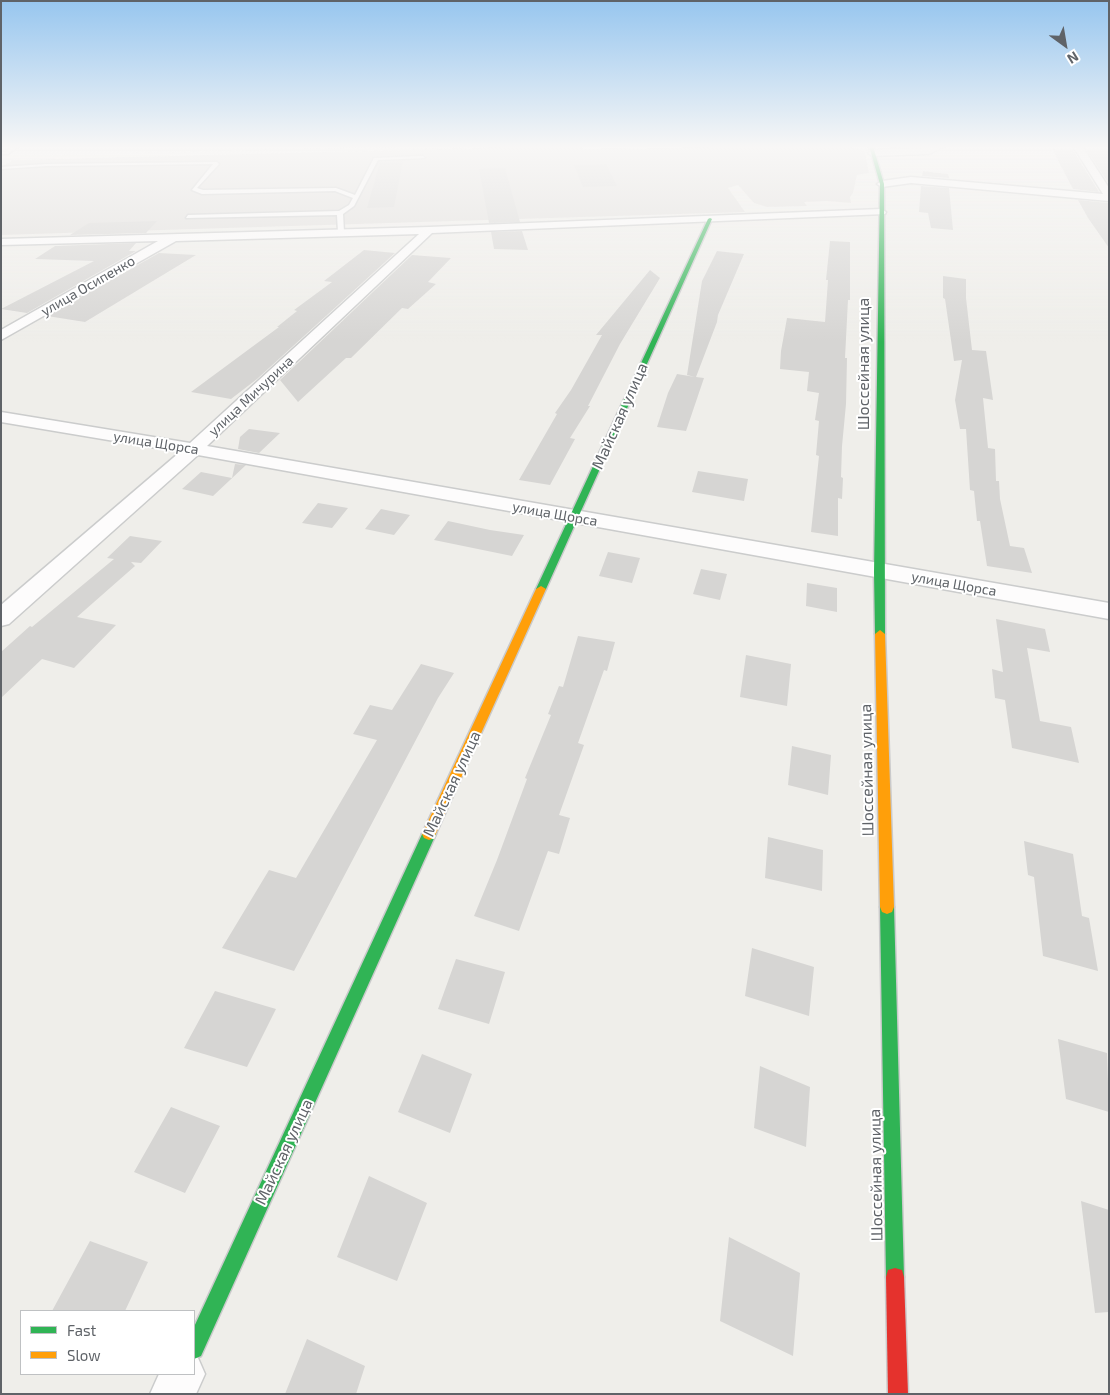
<!DOCTYPE html>
<meta charset="utf-8">
<style>
body{margin:0}
#map{position:relative;width:1110px;height:1395px;overflow:hidden;background:#efeeea;font-family:"Exo 2",sans-serif}
canvas{display:block}
.frame{position:absolute;inset:0;border:2px solid #5f6368;pointer-events:none}
.legend{position:absolute;left:20px;top:1310px;width:175px;height:65px;box-sizing:border-box;background:#fff;border:1px solid #bfc1c3;margin:0;padding:6px 9px;list-style:none;font-size:15px;color:#5f6368}
.legend li{display:flex;align-items:center;gap:10px;height:25px}
.legend b{width:25px;border:1px solid #bfc1c3}
.north{position:absolute;left:1040px;top:20px;width:50px;height:50px;-webkit-text-stroke:4px #fff;paint-order:stroke;rotate:148deg;font-size:14px;font-weight:700;line-height:20px;text-align:center;color:#5f6368}
.north::after{content:'';display:block;margin:auto;width:18px;height:22px;background:#5f6368;clip-path:polygon(50% 0,100% 100%,50% 72%,0 100%)}
</style>
<div id="map">
<canvas width="1110" height="1395"></canvas>
<div class="frame"></div>
<ul class="legend">
<li><b style="height:6px;background:#30b455"></b>Fast</li>
<li><b style="height:6px;background:#ff9f0a"></b>Slow</li>
</ul>
<div class="north">N</div>
</div>
<script>
const ctx = document.querySelector('canvas').getContext('2d');
ctx.lineJoin = 'round';
function fillPath(path, color) {
  ctx.fillStyle = color;
  ctx.fill(path, 'evenodd');
}
function trace(path, color, width, dash) {
  ctx.strokeStyle = color;
  ctx.lineWidth = width;
  ctx.lineCap = dash ? 'butt' : 'round';
  ctx.setLineDash(dash || []);
  ctx.stroke(path);
}
function drawText(font, color, halo, rows, align = 'center') {
  ctx.font = font + ' "Exo 2",sans-serif';
  ctx.lineWidth = 4;
  ctx.setLineDash([]);
  ctx.textBaseline = 'middle';
  ctx.strokeStyle = halo;
  ctx.fillStyle = color;
  for (const [text, x, y, turn = 0] of rows) {
    ctx.save();
    ctx.translate(x, y);
    ctx.rotate((+turn || 0) * Math.PI / 180);
    ctx.textAlign = isNaN(turn) ? turn : align;
    if (halo) ctx.strokeText(text, 0, 0);
    ctx.fillText(text, 0, 0);
    ctx.restore();
  }
}
const industrial = new Path2D(`
 M561 146H579L583 149 845 146 865 151 869 173 857 175 853 193 850 197 851 203 827 201 804 202 807 206 767 207 754 203 738 185 728 188 745 212 1 235V167L13 160Z`);
const building = new Path2D(`
 M1052 149 1073 150 1099 192 1073 189Z
 M1087 151H1109V184Z
 M403 161 394 207 367 208 380 162Z
 M606 164 617 186 583 187 574 165Z
 M505 168 520 222 489 223 479 169Z
 M923 171 948 174 949 178 922 176Z
 M921 186 949 188 953 230 931 228 928 213 919 212Z
 M1078 200 1109 203V248L1088 218Z
 M157 221 146 233 70 235 89 223Z
 M522 231 528 250 494 249 491 232Z
 M830 241 850 242V300H848L845 358H847L846 404 842 446 841 477 843 478 842 499 838 498V536L811 532 819 456 816 455 819 421 815 420 819 393 807 391 809 372 780 369 781 351 787 318 825 322 828 280H826Z
 M136 243 129 251H136L27 313 1 309 94 261 35 259 55 246Z
 M364 250 395 253 257 379 231 399 191 392 279 327H277L297 311 294 310 332 282 324 281Z
 M717 251 744 254 718 315 717 322 696 377 704 378 686 431 657 427 668 393 677 374 695 377 687 375 702 281Z
 M159 253 196 255 85 322 47 316Z
 M412 255 451 258 428 282 436 284 408 309 402 308 351 358H346L298 402 280 380Z
 M650 270 660 278 620 344 588 406H590L570 438 575 439 550 485 519 480 557 414 555 413 571 390 602 335H596Z
 M943 276 966 279V298L972 350 986 351 993 400 983 398 988 448 995 449 996 481H999L1000 499 1010 546 1024 548 1032 573 987 566 980 521H977L974 491 970 490 966 429H960L955 400 962 360 954 361 945 299 943 298Z
 M249 429 280 433 259 453 238 449 240 437Z
 M235 464 246 465 213 496 182 489 201 472 232 478Z
 M698 471 748 479 744 501 692 492Z
 M318 503 348 508 332 528 302 523Z
 M381 509 410 515 394 535 365 529Z
 M448 521 490 530 524 535 512 556 434 540Z
 M130 536 162 541 141 563 131 562 135 566 77 617 116 625 74 668 42 659 1 698V652L30 626 32 627 114 559 107 558Z
 M608 552 640 558 632 583 599 576Z
 M701 569 727 574 720 600 693 594Z
 M807 583 837 588V612L806 606Z
 M996 619 1045 629 1050 652 1027 648 1040 721 1071 727 1079 763 1012 748 1005 700 995 698 992 669 1003 672Z
 M578 636 615 642 607 671 604 670 578 743 584 745 559 815 570 818 559 854 548 851 519 931 474 916 497 860 527 779 525 778 551 715 548 714 559 686 563 687Z
 M746 655 791 664 787 706 740 697Z
 M421 664 454 673 438 698 294 971 222 948 269 870 296 878 377 740 353 734 370 705 392 710Z
 M792 746 831 755 828 795 788 785Z
 M768 837 823 850 822 891 765 878Z
 M1024 841 1073 854 1082 916 1089 918 1098 971 1043 956 1034 877 1028 875Z
 M752 948 814 967 809 1016 745 996Z
 M456 959 505 972 489 1024 438 1009Z
 M215 991 276 1009 247 1067 184 1048Z
 M1058 1039 1107 1053 1109 1112 1066 1099Z
 M422 1054 472 1074 450 1133 398 1112Z
 M760 1066 810 1087 806 1147 754 1128Z
 M171 1107 220 1126 185 1193 134 1172Z
 M369 1176 427 1203 397 1281 337 1257Z
 M1081 1201 1109 1210V1312L1095 1313Z
 M729 1237 800 1273 793 1356 720 1321Z
 M90 1241 148 1262 125 1311H52Z
 M307 1339 365 1366 356 1394H285Z`);
const lane = new Path2D(`
 M13 146H19L8 154H1V152H5Z
 M423 156 425 158 378 160 354 206 343 214 344 232 341 234 338 232 337 215 186 218 188 215 339 211 349 205 353 198 335 191 202 194 192 190 213 164 46 166 1 169V167L46 164 217 162 219 164 197 188 203 190 336 188 355 195 374 158Z`);
const street = new Path2D(`
 M932 146H945L929 154 872 156 868 153 872 150 928 148Z
 M1073 146H1082L1109 188V201L911 183 882 187 877 184 882 181 911 177 1103 194Z
 M881 209 886 212 885 214 432 233 207 446 1109 603V619L198 455 9 624 1 626V605L180 452 1 422V412L190 443 419 234 176 241 1 340V330L158 241 1 245V239L429 227Z
 M194 1356 198 1358 205 1374 196 1394H150L159 1374H194Z`);
const fast = new Path2D(`
 M869 146H873L884 184 885 634 880 638 875 634 874 572 880 184Z
 M710 218 712 219 546 589 544 591H538L536 589 708 219Z
 M429 828 434 830 436 834 201 1356 194 1359V1327L424 830Z
 M887 900 892 902 894 907 904 1277 902 1284 895 1286 888 1284 886 1277 880 907 882 902Z`);
const slow = new Path2D(`
 M541 586 546 589 434 838 429 840 424 838 422 834 424 830 536 589Z
 M880 630 885 634 894 907 892 912 887 914 882 912 880 907 875 634Z`);
const jam = new Path2D(`
 M895 1268 902 1270 904 1277 908 1394H888L886 1277 888 1270Z`);
const rail = new Path2D(`
 M426 149 514 146
 M1 156 433 146`);
const farStreetnames = [
 ["улица Осипенко",88,286,-30],
 ["улица Мичурина",251,396,-43],
 ["улица Щорса",156,443,9],
 ["улица Щорса",555,514,10],
 ["улица Щорса",954,584,10]
];
const streetNames = [
 ["Шоссейная улица",864,364,-90],
 ["Майская улица",620,416,-66],
 ["Шоссейная улица",867,770,-91],
 ["Майская улица",452,784,-65],
 ["Майская улица",284,1152,-65],
 ["Шоссейная улица",876,1175,-91]
];
fillPath(industrial, '#dfddda');
fillPath(building, '#d6d5d3');
trace(lane, '#cbcccc', 3);
trace(street, '#cbcccc', 3);
trace(fast, '#cacacb', 3);
trace(slow, '#cacacb', 3);
trace(jam, '#cacacb', 3);
fillPath(lane, '#fdfcfc');
fillPath(street, '#fdfcfc');
fillPath(fast, '#30b455');
fillPath(slow, '#ff9f0a');
fillPath(jam, '#e5322d');
trace(rail, '#e4e4e4', 1, [0.5, 2.5]);
const sky = ctx.createLinearGradient(0, 0, 0, 342);
sky.addColorStop(0, '#97c6ef');
sky.addColorStop(0.43, '#f8f7f6');
sky.addColorStop(1, '#f8f7f600');
ctx.fillStyle = sky;
ctx.fillRect(0, 0, 1110, 342);
drawText('14px', '#5f6368', '#fff', farStreetnames);
drawText('16px', '#5f6368', '#fff', streetNames);
</script>
